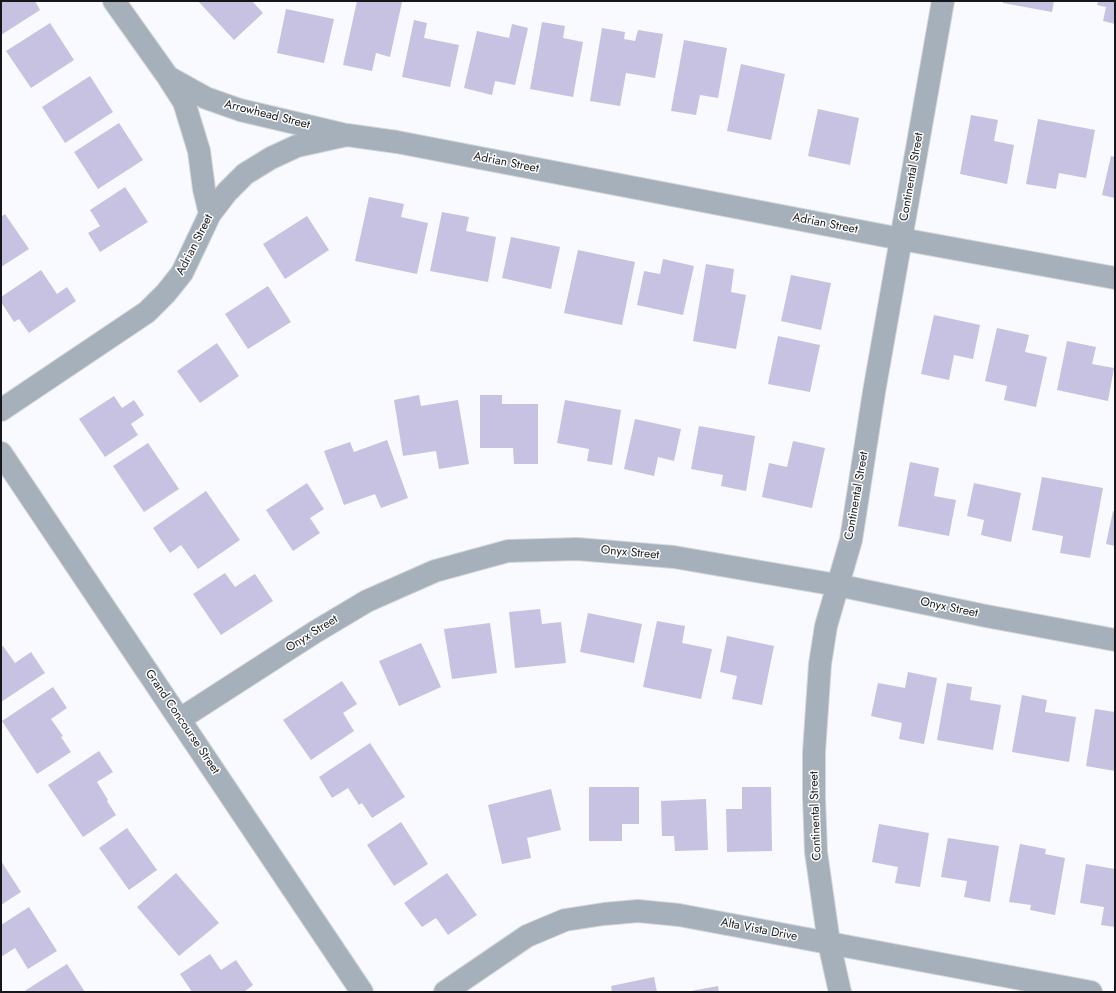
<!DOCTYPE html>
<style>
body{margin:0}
#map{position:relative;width:1116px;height:993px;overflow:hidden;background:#f8faff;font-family:Jost,sans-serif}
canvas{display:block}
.frame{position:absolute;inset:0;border:2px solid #16171a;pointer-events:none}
</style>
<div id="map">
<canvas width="1116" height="993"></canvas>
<div class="frame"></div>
</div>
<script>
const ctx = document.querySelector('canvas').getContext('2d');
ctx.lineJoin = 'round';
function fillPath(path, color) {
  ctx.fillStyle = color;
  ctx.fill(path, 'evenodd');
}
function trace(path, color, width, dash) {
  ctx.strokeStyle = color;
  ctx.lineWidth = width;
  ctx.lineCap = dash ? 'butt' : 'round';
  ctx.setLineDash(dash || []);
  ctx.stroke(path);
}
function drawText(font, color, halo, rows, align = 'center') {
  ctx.font = font + ' Jost,sans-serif';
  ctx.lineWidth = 3;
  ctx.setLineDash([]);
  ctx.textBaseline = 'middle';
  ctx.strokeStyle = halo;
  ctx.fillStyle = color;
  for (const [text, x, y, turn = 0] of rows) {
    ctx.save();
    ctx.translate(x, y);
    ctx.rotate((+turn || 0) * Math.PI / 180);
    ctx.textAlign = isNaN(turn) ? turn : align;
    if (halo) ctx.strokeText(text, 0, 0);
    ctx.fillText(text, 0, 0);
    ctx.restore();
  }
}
const building = new Path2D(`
 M1 1H35L40 10 1 35Z
 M198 1H252L263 13 234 40Z
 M357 1H396L402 2 390 57 376 53 372 71 343 65Z
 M1003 1H1054L1052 12 1003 3Z
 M1098 1H1115V24L1103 21 1106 7 1097 5Z
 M286 9 334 19 324 63 277 53Z
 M414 20 427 23 424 38 459 45 450 87 402 77Z
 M542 22 565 26 563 38 583 42 573 97 530 89Z
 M50 23 74 60 31 88 6 51Z
 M512 24 528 28 515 85 495 81 492 95 464 88 477 31 509 38Z
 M602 28 625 32 624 39 635 41 638 30 663 34 655 78 626 73 620 106 590 101Z
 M684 40 727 48 718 98 700 95 696 115 671 111Z
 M741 64 785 74 771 140 727 131Z
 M90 76 113 112 65 143 42 107Z
 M818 109 859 118 850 165 808 156Z
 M971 115 998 120 994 141 1014 145 1007 184 960 174Z
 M1038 119 1095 130 1086 178 1059 173 1056 189 1026 184Z
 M119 123 143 160 98 189 74 152Z
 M1111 156 1115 157V198L1102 195Z
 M125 187 148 222 100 252 88 233 100 226 90 210Z
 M369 197 404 204 401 217 428 223 417 274 355 261Z
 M442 212 469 217 466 231 496 237 488 282 430 271Z
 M5 214 29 249 1 267V217Z
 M307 216 329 250 285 279 263 244Z
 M511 237 560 247 551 289 502 278Z
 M578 250 635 262 622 325 564 313Z
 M663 259 694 266 683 315 637 305 644 271 660 274Z
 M706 264 734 269 731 292 746 295 736 349 693 341Z
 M41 270 57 294 67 287 76 301 29 333 19 319 14 322 1 302V297Z
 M791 275 831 283 821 330 781 321Z
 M268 286 291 322 248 349 225 314Z
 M934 315 980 325 973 359 954 355 949 380 921 374Z
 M997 328 1029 335 1025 352 1047 357 1036 407 1004 400 1007 386 985 381Z
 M778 336 820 345 810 392 768 384Z
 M1067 341 1096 347 1092 364 1114 368 1108 401 1057 390Z
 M217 343 239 376 200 403 177 371Z
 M419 395 421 406 458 400 469 464 439 469 436 451 403 456 394 400Z
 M480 395H502V404H538V464H514L513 448H480Z
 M114 396 122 408 134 400 144 415 131 424 138 435 105 457 79 419Z
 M565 400 621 410 612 465 587 461 589 449 557 443Z
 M635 419 681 429 674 461 658 457 654 476 624 469Z
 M699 426 755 436 746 491 721 486 723 475 691 469Z
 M387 440 408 498 381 508 375 494 344 505 324 451 350 442 354 452Z
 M793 441 825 448 812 508 762 497 769 463 787 467Z
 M148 443 179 489 144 512 113 466Z
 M910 462 939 468 934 496 956 500 949 536 898 526Z
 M1042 477 1103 488 1090 558 1060 553 1063 536 1032 530Z
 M307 483 324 509 310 518 320 533 293 551 266 510Z
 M974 483 1021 493 1011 542 981 535 984 520 967 516Z
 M206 491 240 540 198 569 181 545 170 553 153 528Z
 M1113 511 1115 512V546L1106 544Z
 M225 573 235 587 255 574 273 601 221 635 193 594Z
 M540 609 542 624 561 622 566 663 515 668 509 612Z
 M588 613 642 624 634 663 580 652Z
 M657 621 685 626 682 643 712 649 701 699 643 687Z
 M490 623 497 673 452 679 444 629Z
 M727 636 774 646 762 705 732 699 737 676 720 672Z
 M421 643 441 687 399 706 379 661Z
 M3 646 15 663 31 652 45 673 1 702V647Z
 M908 672 937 678 924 744 899 739 902 723 871 716 878 683 905 688Z
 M342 681 357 704 343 713 354 731 311 760 283 720Z
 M947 683 972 687 970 700 1001 705 993 750 937 740Z
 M53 687 67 708 51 719 63 736 61 737 71 752 37 774 2 721Z
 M1022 695 1047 700 1045 712 1076 717 1069 762 1012 752Z
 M1095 709 1115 712V771L1086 766Z
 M370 743 405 797 372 818 362 803 359 805 348 788 332 798 319 777Z
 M99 751 113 772 97 782 108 800 107 801 116 815 83 837 48 785Z
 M589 787H639V824H622V841H589Z
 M742 787H771L772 851 727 852 726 809H742Z
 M551 789 561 830 527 838 531 858 502 864 488 805Z
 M706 799 708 850 675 851 674 836H662L661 801Z
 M401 822 428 864 394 886 367 845Z
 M879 824 929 833 920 887 895 883 898 867 872 862Z
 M127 828 157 870 129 890 99 848Z
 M948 838 999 846 990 902 964 897 967 881 941 877Z
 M1020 844 1046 849 1045 854 1065 858 1055 915 1030 910 1031 905 1009 902Z
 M1 861 21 892 1 905Z
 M1086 864 1115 869V927L1101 925 1104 907 1080 903Z
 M176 873 219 923 179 956 137 907Z
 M447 873 477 915 448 935 436 918 422 927 404 903Z
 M29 907 57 951 28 969 15 948 1 957V925Z
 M210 954 221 970 236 960 253 985 244 992H192L180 974Z
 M67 964 85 992H23Z
 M654 977 657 992H612L611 986Z
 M718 986 719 992H691V991Z`);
const minor = new Path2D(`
 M114 1 168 77 184 102 199 151 204 189 210 214
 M170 78 206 98 240 110 342 134
 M1 410 147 312 166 293 182 273 210 214 227 192 245 174 271 158 297 146 347 135 397 142 901 239 1115 278
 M1 453 362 992
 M180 719 315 632 367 601 435 571 508 551 577 549 674 557 837 585 986 616 1115 640
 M445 992 527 936 565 920 604 914 638 911 679 915 1091 992
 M840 992 829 943 816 852 814 797V752L820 664 826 626 851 540 874 392 943 1`);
const streetNames = [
 ["Arrowhead Street",267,115,14],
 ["Adrian Street",506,163,11],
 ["Continental Street",912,177,-80],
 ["Adrian Street",825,224,11],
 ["Adrian Street",195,245,-63],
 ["Continental Street",857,496,-80],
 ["Onyx Street",630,553,5],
 ["Onyx Street",949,608,12],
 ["Onyx Street",312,634,-32],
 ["Grand Concourse Street",182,722,56],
 ["Continental Street",816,816,-92],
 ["Alta Vista Drive",759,930,11]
];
fillPath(building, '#c7c2e1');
trace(minor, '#d4d6da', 24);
trace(minor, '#a5b0ba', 22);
drawText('12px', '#16171a', '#fff', streetNames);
</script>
